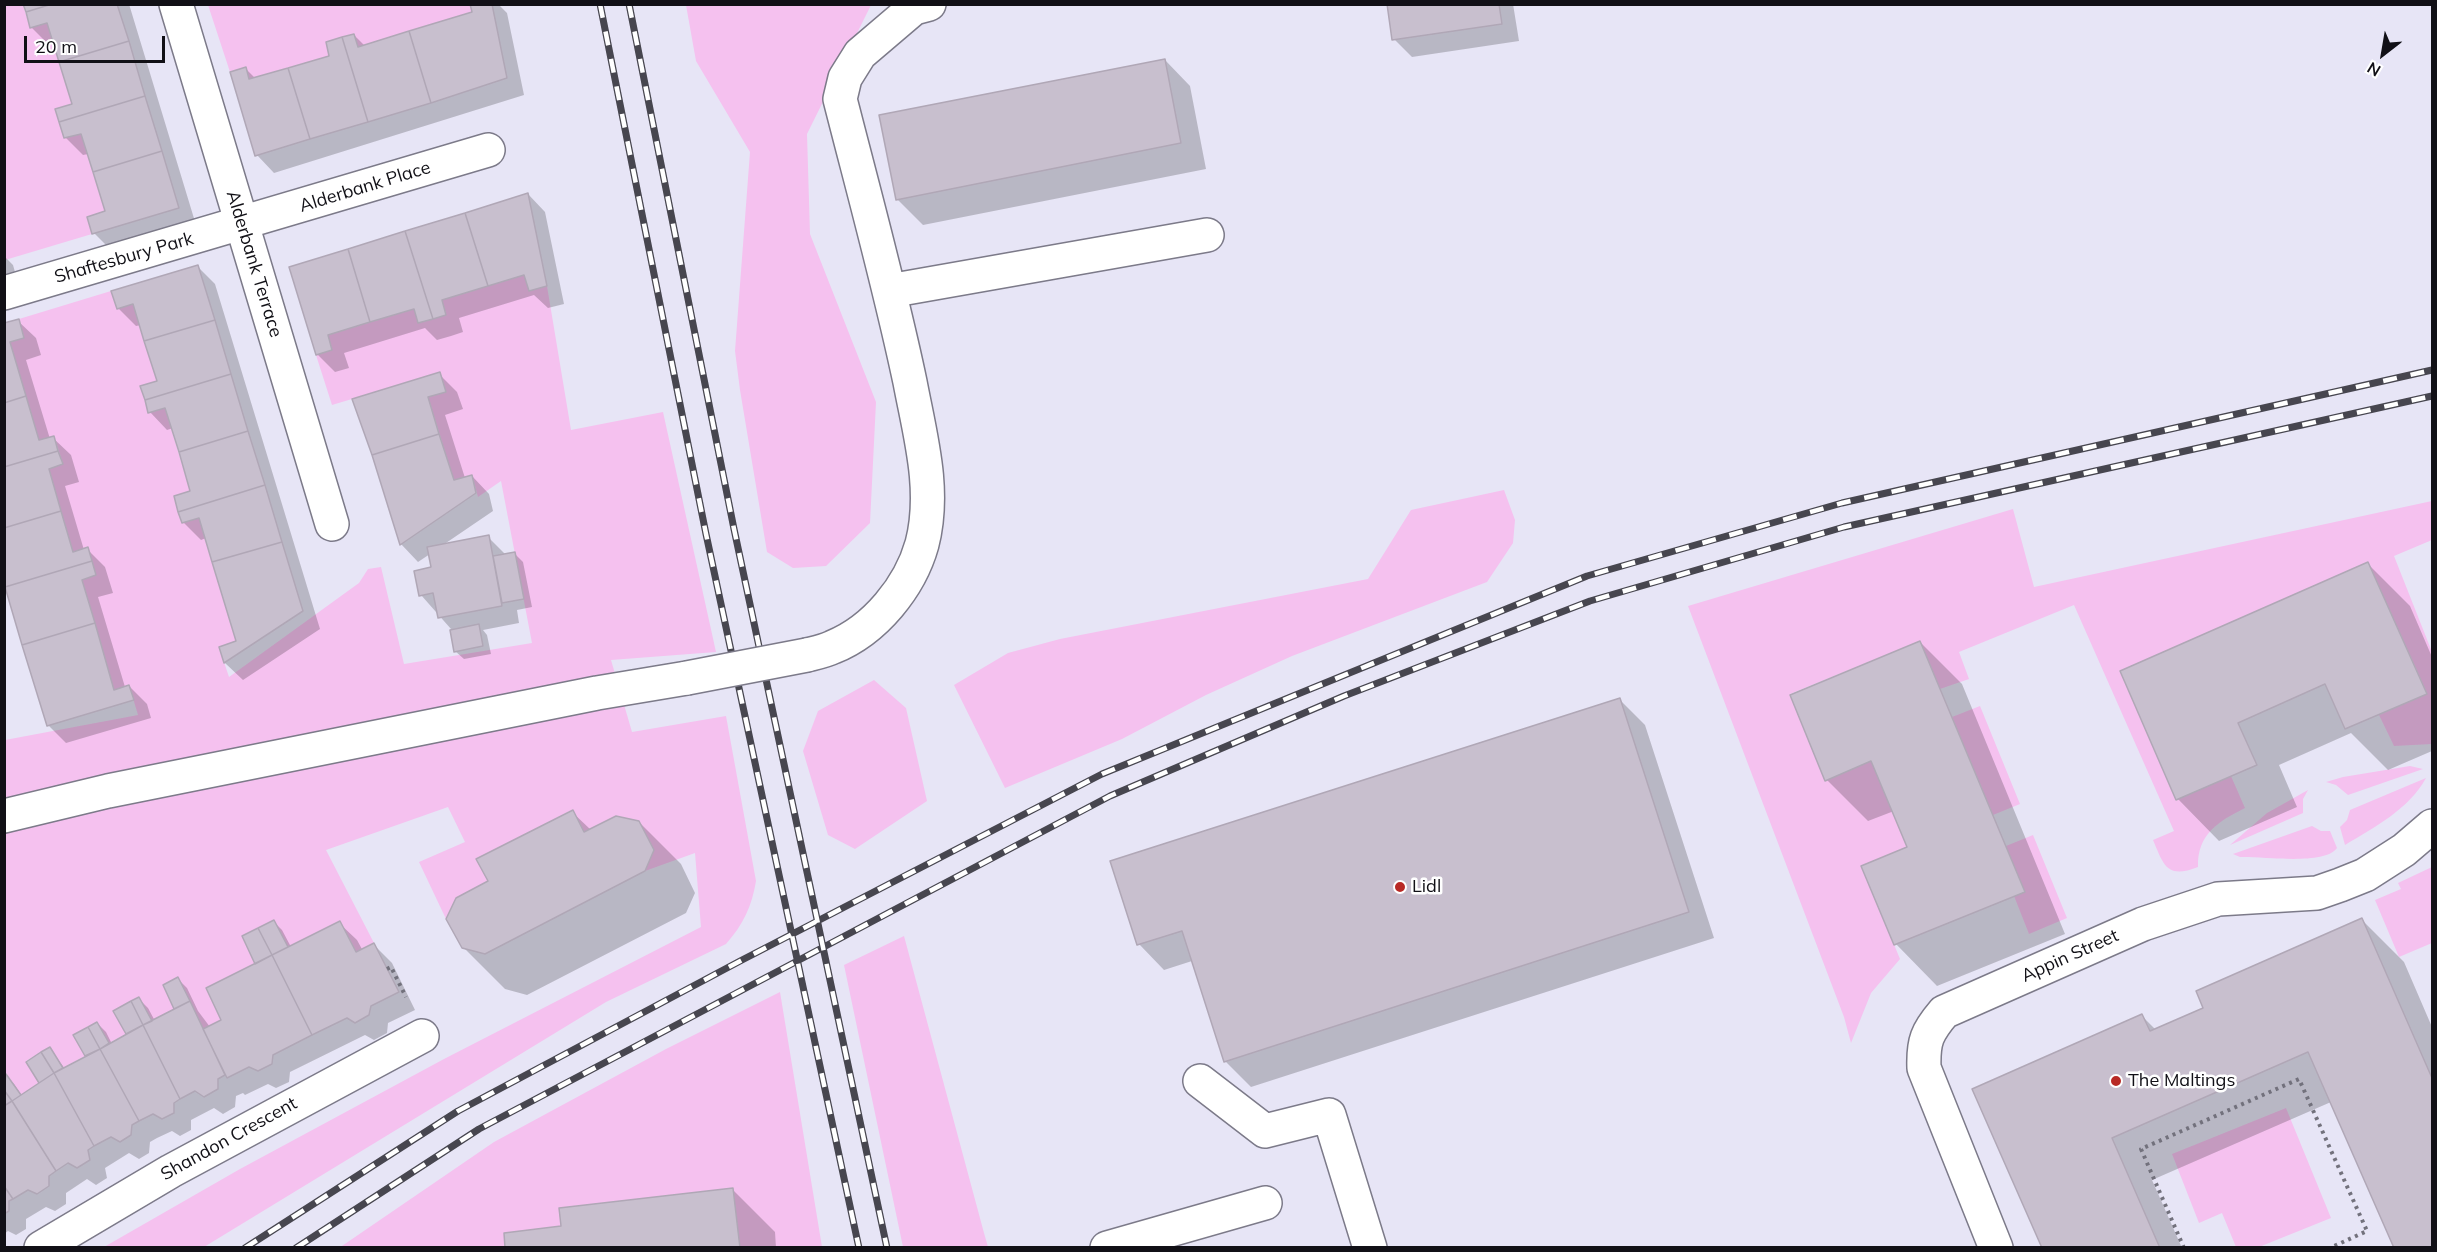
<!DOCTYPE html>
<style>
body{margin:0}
#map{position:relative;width:2437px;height:1252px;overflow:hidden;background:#e7e5f6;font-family:Mulish,sans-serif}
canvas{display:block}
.frame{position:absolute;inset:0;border:6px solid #111016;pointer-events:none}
.north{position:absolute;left:2353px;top:24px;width:60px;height:60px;-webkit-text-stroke:4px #fff;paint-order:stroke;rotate:211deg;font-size:16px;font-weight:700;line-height:24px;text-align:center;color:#111016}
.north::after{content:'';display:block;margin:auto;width:21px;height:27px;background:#111016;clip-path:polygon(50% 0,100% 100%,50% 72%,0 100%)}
.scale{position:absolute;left:24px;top:36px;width:141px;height:27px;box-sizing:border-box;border:3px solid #111016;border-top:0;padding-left:8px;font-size:18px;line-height:21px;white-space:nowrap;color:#111016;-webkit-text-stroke:4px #fff;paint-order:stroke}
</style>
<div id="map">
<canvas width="2437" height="1252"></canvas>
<div class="frame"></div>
<div class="north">N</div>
<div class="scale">20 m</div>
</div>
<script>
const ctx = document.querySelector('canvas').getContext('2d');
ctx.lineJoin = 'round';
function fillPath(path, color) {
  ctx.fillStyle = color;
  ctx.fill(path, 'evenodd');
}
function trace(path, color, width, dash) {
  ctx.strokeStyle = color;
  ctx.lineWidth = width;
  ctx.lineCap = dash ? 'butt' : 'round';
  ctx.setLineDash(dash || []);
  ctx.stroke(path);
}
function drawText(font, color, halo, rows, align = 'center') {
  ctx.font = font + ' Mulish,sans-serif';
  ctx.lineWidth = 5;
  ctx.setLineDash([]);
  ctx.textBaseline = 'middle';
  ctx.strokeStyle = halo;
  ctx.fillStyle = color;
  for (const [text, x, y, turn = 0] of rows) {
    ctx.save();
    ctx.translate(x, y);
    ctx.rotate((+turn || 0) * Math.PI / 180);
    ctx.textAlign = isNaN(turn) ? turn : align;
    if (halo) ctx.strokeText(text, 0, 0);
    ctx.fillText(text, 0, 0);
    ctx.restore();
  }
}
const green = new Path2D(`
 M470 4 472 12 358 47 354 34 326 42 329 56 249 79 246 68 230 72 208 5Z
 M5 5H23L30 27 47 23 72 104 55 109 64 138 81 134 105 211 92 234 5 260Z
 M686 5H871L807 134 810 234 876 402 870 523 826 566 793 568 767 552 740 390 735 351 750 152 696 61Z
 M524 275 529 291 547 286 571 430 663 412 716 652 611 660 632 732 726 716 756 881C752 906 743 925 726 944L606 1002 204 1247H104L240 1169 444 1059 701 927 695 853 645 871 654 850 639 821 616 816 584 832 572 810 477 859 488 881 456 898 446 919 419 862 465 842 448 807 326 850 374 943 356 952 340 921 288 947 274 920 242 936 255 964 206 988 221 1020 203 1029 178 977 163 985 174 1009 152 1021 139 997 113 1011 126 1034 109 1043 97 1022 73 1035 85 1056 63 1068 50 1047 26 1061 39 1083 21 1095 6 1074 5 1075V740L138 715 129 685 114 690 82 580 96 575 88 548 73 552 49 469 63 464 54 436 39 440 10 342 24 338 19 319 111 291 117 309 133 304 157 381 141 386 149 413 165 408 190 491 174 496 182 523 199 518 236 641 219 647 229 677 359 583 368 569 381 567 404 664 532 643 501 481 478 497 472 475 454 480 428 397 446 392 425 377 332 405 316 355 332 350 328 335 414 309 418 323 446 314 442 300Z
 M1504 490 1515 520 1513 543 1487 582 1292 656 1206 695 1122 739 1005 788 954 685 1008 653 1060 639 1368 579 1411 510Z
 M2432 501V540L2394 556 2432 652V744L2394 746 2379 715 2427 693 2368 562 2120 671 2176 800 2231 776 2245 808C2219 821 2197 834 2198 867 2167 879 2164 866 2153 840L2174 831 2074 605 1959 652 1969 679 1940 689 1920 641 1790 694 1825 780 1871 761 1907 847 1862 866 1900 959 1871 993 1851 1043 1844 1017 1688 606 2013 509 2034 587Z
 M874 680 906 708 927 801 855 849 828 835 803 751 818 711Z
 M1980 706 2020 804 1993 815 1952 717Z
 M2410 766 2423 769 2348 795 2336 785 2326 782 2343 777Z
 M2426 778C2409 809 2375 827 2345 845L2340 827 2347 820 2350 810Z
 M2308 790 2303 799V813L2230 845 2267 813Z
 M2312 826 2321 831H2330L2337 848C2324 866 2262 856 2240 857L2233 854Z
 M2033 835 2067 918 2029 934 2014 896 2024 892 2006 846Z
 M2432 867V943L2399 957 2375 900 2401 889 2398 883Z
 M904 936 984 1233 988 1247H903L844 965Z
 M780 992 822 1247H740L733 1188 559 1208 561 1226 504 1233 505 1247 339 1248 494 1142 666 1049Z
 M2286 1108 2331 1218 2259 1247H2236L2222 1213 2199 1223 2172 1154Z`);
const shadow = new Path2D(`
 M25 4H129L196 225 111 250 94 233 106 212 88 154 83 155 65 137 74 105 54 43 49 45 31 27Z
 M472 4H498L507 13 524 95 274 173 257 155 246 69 256 79 331 57 354 35 365 46 474 13Z
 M1389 4H1513L1519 41 1412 57 1394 39Z
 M1165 60 1190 86 1206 169 923 225 897 199Z
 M528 194 545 212 564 304 548 308 534 295 459 318 463 332 451 336 437 340 425 328 344 353 349 368 335 372 317 354 291 268Z
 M4 256 13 265 17 279 4 283Z
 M198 267 215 284 320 629 243 680 225 663 221 648 238 642 206 538 201 540 183 522 192 492 173 428 167 430 150 412 159 382 141 325 136 326 118 308Z
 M18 321 36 338 41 355 26 360 50 439 53 438 71 455 79 482 65 486 84 550 87 549 105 567 113 593 98 597 125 687 129 686 147 704 151 718 66 743 48 725 4 582V325Z
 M439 374 457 392 463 409 445 415 465 478 472 476 489 494 493 511 443 545 488 537 506 555 514 553 523 562 532 607 517 610 519 623 483 630 487 635 491 654 464 659 455 651 451 629 421 595 432 569 430 554 418 562 401 544 354 400Z
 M2368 564 2410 606 2432 657V751L2388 770 2351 733 2279 765 2297 807 2219 841 2178 799 2121 672Z
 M1920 642 1962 684 2065 934 1937 986 1896 944 1863 867 1909 848 1894 811 1868 821 1827 780Z
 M1619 699 1645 725 1714 938 1251 1087 1225 1061 1192 961 1164 970 1139 944Z
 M572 812 591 830 639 822 681 864 695 893 686 913 527 995 505 989 463 947 490 882Z
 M2362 920 2404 962 2432 1027V1248H2395L2331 1102 2152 1180 2182 1248H2043L2142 1016 2156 1030 2205 1008Z
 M274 922 282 930 291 947 339 923 357 940 363 951 374 945 392 963 415 1010 388 1023 387 1033 374 1040 365 1035 290 1072 289 1082 276 1088 268 1084 245 1095 243 1093 236 1096 235 1107 223 1114 214 1108 191 1120V1130L180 1136 172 1131 157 1138 150 1142 149 1153 139 1159 129 1153 105 1168 107 1178 96 1185 87 1179 66 1193V1204L55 1211 46 1207 26 1219V1229L16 1235 8 1231 4 1234V1076L14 1084 22 1096 41 1084 28 1062 50 1049 65 1069 87 1057 75 1035 97 1023 106 1032 112 1044 129 1035 127 1033 139 999 148 1008 155 1021 177 1009 178 979 187 988 198 1011 210 1027 223 1020 257 964Z
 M733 1190 775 1232 776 1248H507L562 1228Z`);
const building = new Path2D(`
 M23 4H52L26 12Z
 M52 4H117L129 41 59 62 47 23 30 28 26 12Z
 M470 4H492L507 78 431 103 409 31 472 12Z
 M1387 4H1499L1502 24 1392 40Z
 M409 31 431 103 368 122 342 37 354 34 358 47Z
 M342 37 368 122 310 139 288 68 329 56 326 42Z
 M129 41 145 96 59 122 55 109 72 104 59 62Z
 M1165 59 1181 143 896 200 879 115Z
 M246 67 249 79 288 68 310 139 255 156 230 72Z
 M145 96 162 151 93 172 81 134 64 138 59 122Z
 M162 151 179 208 92 234 87 217 105 211 93 172Z
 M528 193 547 286 529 291 524 275 488 286 465 213Z
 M465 213 488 286 442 300 446 315 433 319 405 231Z
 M405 231 433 319 418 323 414 309 370 322 348 249Z
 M348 249 370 322 328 335 332 350 316 355 289 267Z
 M198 265 215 320 144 341 133 304 117 309 111 291Z
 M19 319 24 338 10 342 26 396 4 403V323Z
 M215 320 231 374 145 400 140 386 157 381 144 341Z
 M440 372 446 392 428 397 439 434 372 455 352 399Z
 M231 374 248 431 179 452 165 408 148 413 145 400Z
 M26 396 39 440 54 436 58 451 4 467V403Z
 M248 431 265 485 178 512 174 496 190 491 179 452Z
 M439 434 454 480 472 475 476 493 400 545 372 455Z
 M58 451 63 464 49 469 61 511 4 528V467Z
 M265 485 282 542 212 562 199 518 182 523 178 512Z
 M61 511 73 552 88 547 92 561 5 587 4 528Z
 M489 535 502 606 438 618 433 593 419 596 414 571 431 567 427 547Z
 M282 542 303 611 224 663 219 647 236 641 212 562Z
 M515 552 524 599 502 603 493 556Z
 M92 561 96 575 82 580 95 623 22 645 5 587Z
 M2368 562 2427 694 2345 729 2325 684 2238 723 2257 765 2176 800 2120 671Z
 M95 623 114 690 129 685 134 700 47 726 22 645Z
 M479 624 483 646 454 652 450 630Z
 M1920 641 2025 892 1894 945 1861 866 1907 847 1871 761 1825 781 1790 695Z
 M1620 698 1689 912 1224 1062 1182 931 1137 945 1110 861Z
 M573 810 584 832 616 816 639 821 654 850 645 871 485 954 462 948 446 919 456 898 488 881 476 859Z
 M2362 918 2432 1078V1248H2394L2308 1052 2112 1138 2160 1248H2042L1972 1089 2142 1014 2150 1031 2203 1008 2196 991Z
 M274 920 288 947 272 955 258 928Z
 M340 921 356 952 374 943 399 992 371 1006 369 1015 355 1023 347 1018 312 1035 272 955Z
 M258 928 272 955 255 964 242 936Z
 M272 955 312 1035 273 1055 272 1064 258 1071 249 1067 227 1078 203 1029 221 1020 206 988Z
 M178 977 190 1001 174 1009 163 985Z
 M139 997 152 1021 143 1025 131 1001Z
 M131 1001 143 1025 126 1034 113 1011Z
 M190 1001 225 1075 218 1079V1089L204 1097 195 1091 180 1099 143 1025Z
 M97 1022 109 1043 100 1049 88 1027Z
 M143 1025 180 1099 174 1103V1113L162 1119 153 1114 139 1121 100 1049Z
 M88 1027 100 1049 85 1056 73 1035Z
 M50 1047 63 1068 54 1073 41 1052Z
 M100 1049 139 1121 132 1125 131 1135 120 1142 111 1137 94 1146 54 1073Z
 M41 1052 54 1073 39 1083 26 1062Z
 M54 1073 94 1146 88 1150 90 1160 77 1168 68 1163 56 1171 12 1101Z
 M6 1074 21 1095 12 1101 4 1090Z
 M4 1090 12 1101 4 1106Z
 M12 1101 56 1171 49 1176V1186L37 1194 28 1190 13 1199 4 1186V1106Z
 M4 1186 13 1199 9 1201V1211L4 1214Z
 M733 1188 740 1248H505L504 1233 561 1226 559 1208Z`);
const path = new Path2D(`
 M387 969 391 967 406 997
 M2184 1248 2141 1149 2299 1079 2367 1231 2330 1248`);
const minor = new Path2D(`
 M176 4 332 524
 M889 291 1207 235
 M4 293 488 150
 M807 655C815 653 825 651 833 647 875 630 910 587 922 544 936 490 920 435 910 382 890 287 864 193 840 99L845 78 860 54 914 8 929 4
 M4 816 108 791 597 693 687 678
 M1200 1081 1265 1131 1329 1115 1370 1248
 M41 1248 171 1171 422 1036
 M1107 1248 1265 1203
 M1996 1248 1924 1068C1923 1041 1927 1032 1944 1012L2143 924 2218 899 2317 893 2340 885 2365 875 2404 850 2432 826`);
const rail = new Path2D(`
 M600 4 706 534 859 1248
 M629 4 734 529 887 1248
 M245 1248 458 1111 742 960 1102 774 1587 576 1842 503 2432 370
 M296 1248 479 1129 890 912 1110 796 1344 696 1590 601 1844 527 2432 396`);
const minorBridge = new Path2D(`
 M687 678 807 655`);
const markers = [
 [1400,887,6,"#b82925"],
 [2116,1081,6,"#b82925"]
];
const streetNames = [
 ["Alderbank Place",365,187,-17],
 ["Shaftesbury Park",124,258,-16],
 ["Alderbank Terrace",254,264,73],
 ["Appin Street",2070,956,-24],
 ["Shandon Crescent",229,1139,-29]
];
const poiNames = [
 ["Lidl",1412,887],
 ["The Maltings",2128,1081]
];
fillPath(green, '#f5c1ef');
fillPath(shadow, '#0003');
fillPath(building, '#c8bfce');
trace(building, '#b0a7b6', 1.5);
trace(minor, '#7c7a89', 36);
trace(path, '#72717c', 4, [3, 4.5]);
trace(minor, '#fff', 33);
trace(rail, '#47464f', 7);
trace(rail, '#fff', 4.5, [14]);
trace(minorBridge, '#7c7a89', 36, []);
trace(minorBridge, '#fff', 33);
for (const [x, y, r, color] of markers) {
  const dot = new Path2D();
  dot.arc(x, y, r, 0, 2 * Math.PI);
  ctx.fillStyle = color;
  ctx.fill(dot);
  trace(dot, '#fff', 2);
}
drawText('18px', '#111016', '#fff', streetNames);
drawText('18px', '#111016', '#fff', poiNames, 'left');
</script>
